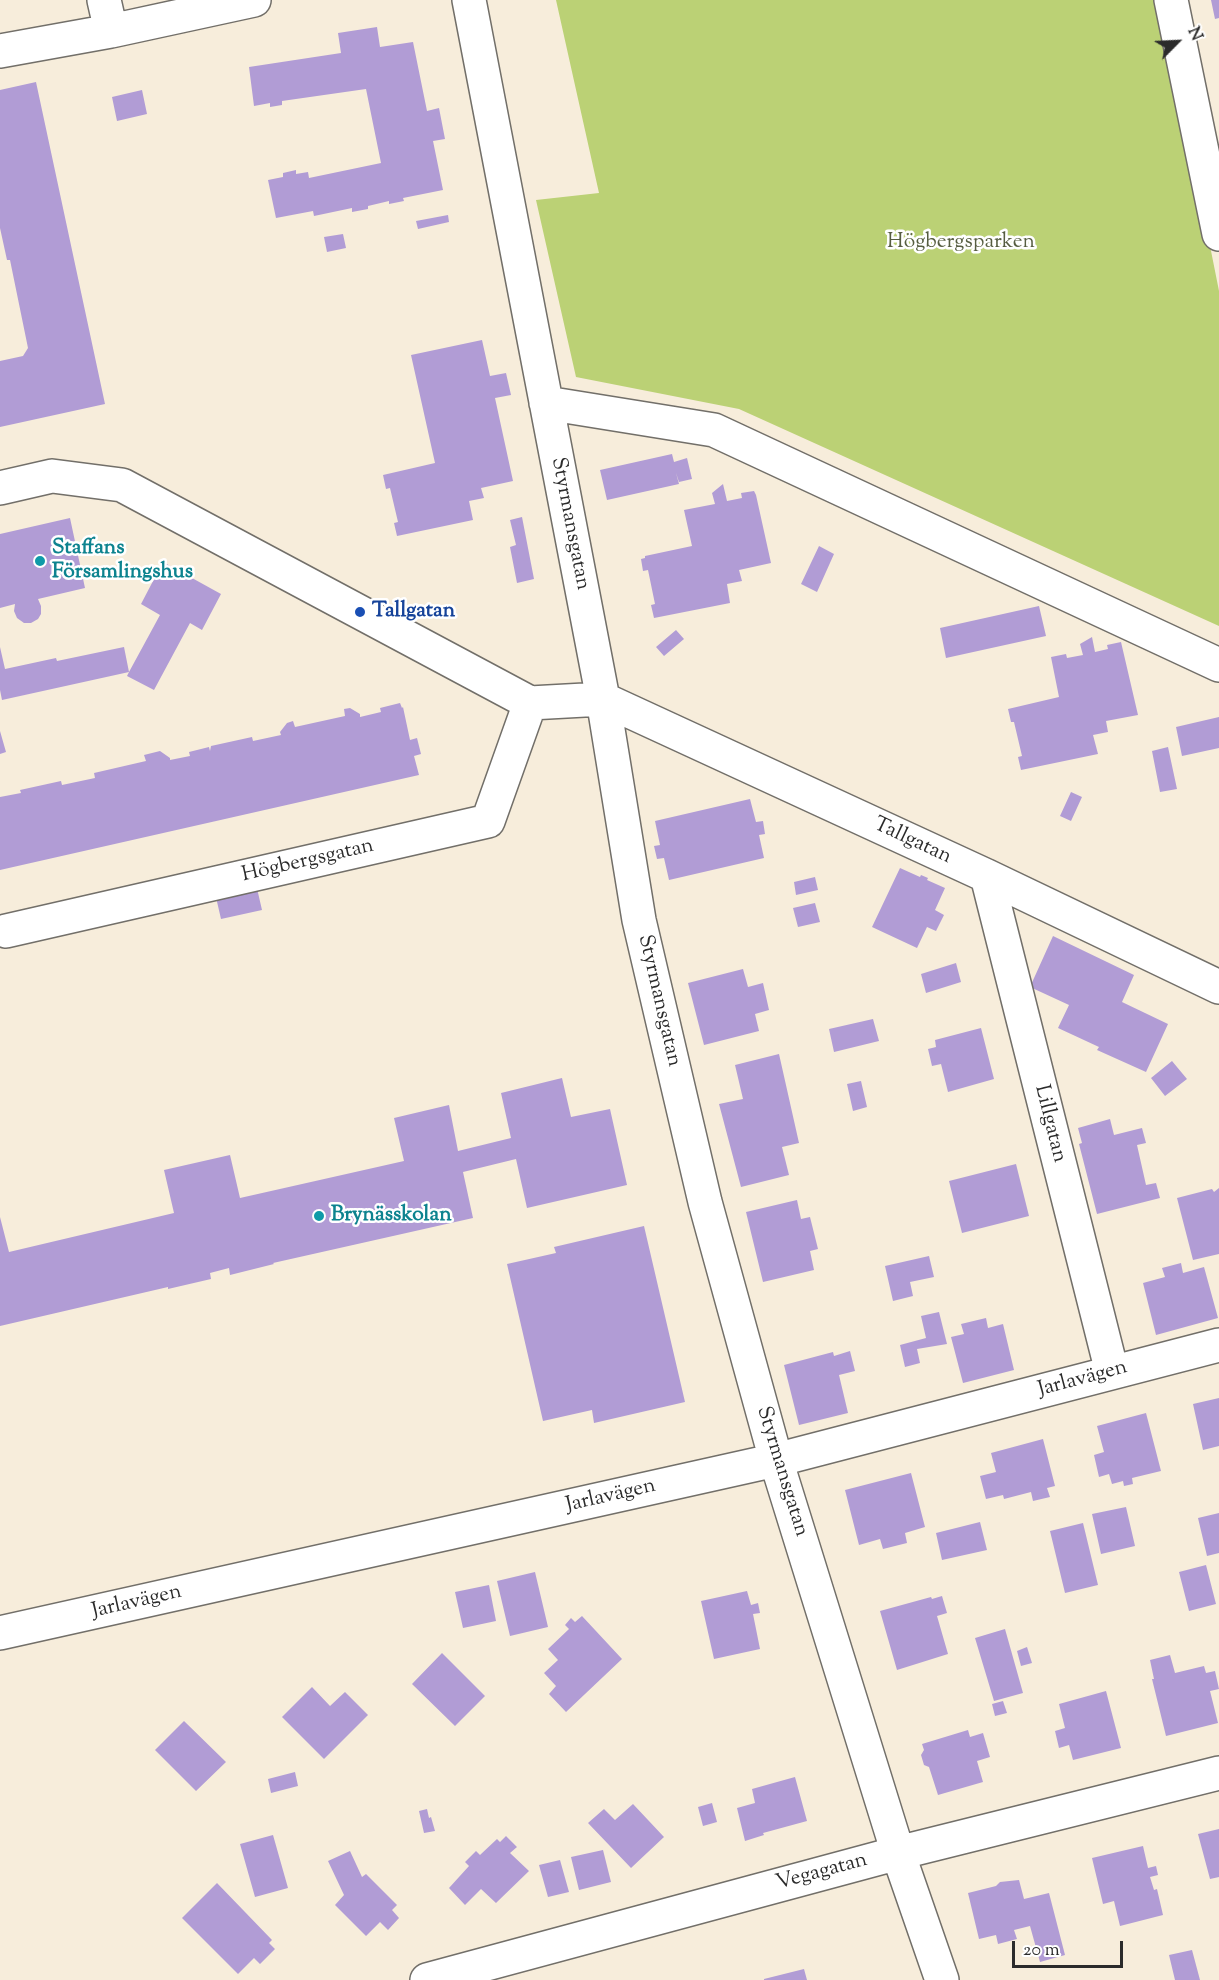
<!DOCTYPE html>
<meta charset="utf-8">
<style>
body{margin:0}
#map{position:relative;width:1219px;height:1980px;overflow:hidden;background:#f7eddb;font-family:"Sorts Mill Goudy",serif}
canvas{display:block}
.north{position:absolute;left:1147px;top:12px;width:60px;height:60px;-webkit-text-stroke:4px #fff;paint-order:stroke;rotate:66deg;font-size:16px;font-weight:700;line-height:24px;text-align:center;color:#2b2b2b}
.north::after{content:'';display:block;margin:auto;width:21px;height:27px;background:#2b2b2b;clip-path:polygon(50% 0,100% 100%,50% 72%,0 100%)}
.scale{position:absolute;left:1012px;top:1941px;width:111px;height:27px;box-sizing:border-box;border:3px solid #2b2b2b;border-top:0;padding-left:8px;font-size:18px;line-height:21px;white-space:nowrap;color:#2b2b2b;-webkit-text-stroke:4px #fff;paint-order:stroke}
</style>
<div id="map">
<canvas width="1219" height="1980"></canvas>
<div class="north">N</div>
<div class="scale">20 m</div>
</div>
<script>
const ctx = document.querySelector('canvas').getContext('2d');
ctx.lineJoin = 'round';
function fillPath(path, color) {
  ctx.fillStyle = color;
  ctx.fill(path, 'evenodd');
}
function trace(path, color, width, dash) {
  ctx.strokeStyle = color;
  ctx.lineWidth = width;
  ctx.lineCap = dash ? 'butt' : 'round';
  ctx.setLineDash(dash || []);
  ctx.stroke(path);
}
function drawText(font, color, halo, rows, align = 'center') {
  ctx.font = font + ' "Sorts Mill Goudy",serif';
  ctx.lineWidth = 5;
  ctx.setLineDash([]);
  ctx.textBaseline = 'middle';
  ctx.strokeStyle = halo;
  ctx.fillStyle = color;
  for (const [text, x, y, turn = 0] of rows) {
    ctx.save();
    ctx.translate(x, y);
    ctx.rotate((+turn || 0) * Math.PI / 180);
    ctx.textAlign = isNaN(turn) ? turn : align;
    if (halo) ctx.strokeText(text, 0, 0);
    ctx.fillText(text, 0, 0);
    ctx.restore();
  }
}
const green = new Path2D(`
 M556 0H1161L1219 291V626L739 409 576 377 536 200 599 193Z`);
const building = new Path2D(`
 M1211 0H1219V18L1215 19Z
 M377 27 380 47 413 42 427 111 439 108 445 139 433 141 443 190 403 198 404 201 389 204V201L368 206V209L352 212V208L314 216 313 211 276 218 268 180 283 177V173L296 170V174L308 172 309 178 381 163 366 89 282 101V105L270 107V103L254 106 249 67 341 53 338 33Z
 M36 82 105 404 0 427V361L23 356 28 348 10 260H7L0 228V90Z
 M142 90 147 114 117 121 112 97Z
 M448 215 449 222 418 229 416 221Z
 M343 234 346 248 327 252 324 237Z
 M482 340 490 376 506 373 511 395 495 398 513 481 481 488 484 498 469 501 473 520 397 536 394 523 398 522 390 488 386 489 383 475 435 463 411 355Z
 M672 454 674 462 687 458 692 479 679 482 676 473 679 484 607 500 600 470Z
 M723 484 727 501 742 498 741 493 754 491 756 495 771 563 739 570 742 581 727 584 730 603 654 618 651 605 655 604 648 570 643 571 641 559 645 558V556L692 546 684 510 715 504 712 493Z
 M522 517 534 579 517 583 510 547 516 545 510 520Z
 M70 518 85 588 38 599 41 606V614L38 619 31 623H24L17 618 14 611 15 604 0 608V534Z
 M819 546 834 554 817 592 801 584Z
 M163 562 221 594 202 630 190 623 154 690 127 676 129 672 2 700 0 690V647L5 669 56 658 57 661 124 647 129 672 160 615 141 604Z
 M1039 606 1046 636 946 658 940 628Z
 M676 630 684 639 664 656 656 647Z
 M1092 637 1095 652 1108 649 1107 645 1121 642 1138 715 1106 721 1108 732 1093 735 1098 754 1021 770 1018 757 1022 756 1014 722H1011L1008 709 1059 697 1051 657 1066 654 1067 658 1083 655 1080 644Z
 M400 703 402 708 403 707 410 740 417 738 421 754 414 756 419 775 0 870V797L21 793 20 790 61 781 62 785 95 778 94 773 146 761 144 755 160 751 170 758V760L190 756 189 752 209 747 210 751 211 746 252 737 253 741 281 735 280 732 287 723 293 721 295 727 345 716 344 709 350 708 360 714V717L381 712 380 708Z
 M1219 717V748L1182 756 1176 727Z
 M0 731 6 752 0 754Z
 M1168 747 1177 789 1160 792 1152 751Z
 M1071 792 1082 797 1071 821 1060 816Z
 M750 799 756 822 763 821 765 834 759 835 764 858 669 880 664 858 657 859 654 846 660 845 655 821Z
 M900 868 920 877 921 875 928 878 927 880 945 888 935 910 944 915 936 931 927 927 917 948 872 927Z
 M815 877 818 890 796 895 794 882Z
 M256 884 262 910 221 919 215 893Z
 M815 903 820 922 798 927 793 908Z
 M1053 936 1134 975 1122 1002 1168 1024 1146 1072 1097 1050 1099 1047 1058 1028 1069 1005 1030 987Z
 M956 963 961 982 926 993 921 974Z
 M743 969 748 987 763 983 769 1010 755 1014 759 1031 704 1045 688 983Z
 M873 1019 879 1041 834 1052 829 1029Z
 M981 1028 994 1079 948 1092 941 1064 932 1066 928 1049 936 1047 935 1040Z
 M779 1054 799 1143 782 1147 789 1175 741 1187 719 1104 743 1099 735 1065Z
 M1172 1061 1187 1079 1165 1096 1151 1078Z
 M562 1078 571 1117 610 1109 627 1185 527 1208 516 1159 463 1172 473 1218 273 1263 274 1264 230 1275 229 1268 210 1273 211 1279 168 1289V1287L0 1326V1217L9 1252 174 1213 164 1170 230 1155 240 1198 404 1161 394 1118 449 1105 458 1151 511 1138 501 1093Z
 M861 1081 867 1107 853 1111 847 1084Z
 M1110 1119 1114 1135 1142 1128 1146 1143 1137 1145 1146 1185 1156 1183 1160 1198 1097 1214 1079 1144 1082 1143 1078 1128Z
 M1016 1164 1029 1216 962 1233 949 1181Z
 M1219 1188V1254L1193 1260 1177 1198 1212 1189 1214 1192Z
 M797 1200 801 1219 810 1217 818 1249 810 1251 814 1270 763 1282 746 1212Z
 M644 1226 685 1402 594 1423 592 1410 543 1421 507 1264 556 1253 554 1247Z
 M929 1256 934 1277 910 1282 913 1296 893 1301 885 1266Z
 M1181 1263 1183 1273 1204 1267 1218 1318 1156 1335 1143 1283 1165 1277 1162 1268Z
 M939 1312 947 1344 917 1349 920 1363 905 1367 900 1345 926 1338 921 1316Z
 M986 1318 988 1328 1003 1324 1014 1370 963 1383 951 1337 964 1334 961 1324Z
 M850 1351 855 1371 839 1375 848 1413 799 1425 784 1365 833 1352 834 1356Z
 M1219 1398V1446L1203 1450 1193 1404Z
 M1146 1413 1161 1471 1132 1478 1133 1484 1124 1486 1123 1481 1112 1484 1109 1474 1099 1477 1094 1455 1104 1452 1097 1426Z
 M1043 1439 1055 1486 1047 1488 1050 1497 1033 1501 1031 1492 1004 1499 1003 1495 986 1499 980 1476 996 1472 991 1453Z
 M911 1473 925 1527 905 1533 907 1543 883 1549 880 1539 859 1545 845 1490Z
 M1126 1507 1135 1546 1101 1554 1092 1514Z
 M1219 1513V1553L1207 1556 1198 1518Z
 M980 1522 987 1550 942 1560 936 1533Z
 M1083 1523 1098 1585 1065 1593 1050 1531Z
 M1206 1565 1216 1604 1189 1611 1179 1572Z
 M535 1572 548 1627 510 1636 497 1581Z
 M489 1585 496 1621 463 1628 455 1592Z
 M747 1591 751 1605 758 1603 760 1613 753 1614 760 1649 714 1659 701 1601Z
 M942 1596 947 1613 937 1616 948 1654 897 1670 880 1611 931 1597 932 1599Z
 M582 1616 622 1659 566 1712 549 1694 556 1686 544 1673 558 1660 548 1649 569 1629 565 1625 571 1618 575 1622Z
 M1005 1629 1023 1693 994 1701 975 1638Z
 M1027 1647 1032 1663 1021 1666 1017 1651Z
 M442 1653 485 1696 455 1726 412 1684Z
 M1170 1655 1175 1673 1204 1666 1206 1673 1215 1671 1219 1689 1210 1691 1218 1723 1166 1736 1152 1679H1154L1150 1660Z
 M312 1687 330 1706 345 1692 368 1715 324 1759 282 1717Z
 M1106 1691 1121 1748 1073 1760 1069 1745 1059 1748 1055 1731 1065 1728 1059 1704Z
 M1003 1701 1007 1713 995 1716 992 1704Z
 M184 1721 226 1762 196 1791 155 1750Z
 M968 1730 970 1737 983 1733 990 1757 977 1761 983 1782 938 1795 929 1767 924 1765 921 1755 924 1750 922 1744Z
 M295 1772 298 1786 271 1793 268 1779Z
 M795 1777 807 1821 763 1833 764 1835 745 1841 737 1808 755 1803 752 1789Z
 M712 1803 717 1822 703 1826 698 1807Z
 M633 1804 664 1837 631 1868 588 1823 604 1809 615 1820Z
 M427 1809 429 1818 431 1817 435 1831 424 1833 419 1811Z
 M1219 1829V1877L1210 1879 1198 1834Z
 M273 1835 288 1888 255 1897 240 1844Z
 M506 1836 517 1847 510 1853 529 1871 496 1903 481 1889 465 1905 449 1888 469 1866 465 1862 476 1851 480 1855 497 1839 500 1842Z
 M1143 1846 1148 1868 1156 1866 1158 1875 1150 1877 1154 1890 1157 1889 1163 1915 1120 1926 1114 1901 1103 1904 1092 1858Z
 M603 1850 611 1882 579 1890 571 1857Z
 M350 1851 362 1877 366 1874 397 1905 392 1910 399 1918 388 1930 380 1922 366 1936 335 1905 344 1895 328 1861Z
 M560 1860 569 1892 548 1897 539 1865Z
 M1019 1880 1024 1899 1049 1893 1065 1955 1040 1962 1030 1926 1014 1930 1017 1939 998 1944 996 1935 979 1939 968 1893 996 1886 1000 1882Z
 M217 1883 272 1940 269 1943 275 1949 260 1964 254 1958 238 1974 182 1918Z
 M1192 1950 1200 1980H1175L1169 1955Z
 M804 1969 807 1980H764V1979Z`);
const minor = new Path2D(`
 M104 0 111 31
 M469 0 603 699 639 920 705 1202 776 1460 898 1853 942 1980
 M1171 0 1219 234
 M0 51 111 31 254 0
 M546 403 714 430 1219 665
 M0 488 52 476 122 485 530 703 603 699 987 876 1219 987
 M987 876 1112 1372
 M6 931 488 821 530 703
 M0 1633 776 1460 1219 1345
 M427 1980 898 1853 1219 1773`);
const markers = [
 [40,561,6,"#0f9aa8"],
 [360,612,6,"#1a4fb4"],
 [319,1216,6,"#0f9aa8"]
];
const parkNames = [
 ["Högbergsparken",961,243]
];
const streetNames = [
 ["Styrmansgatan",569,524,79],
 ["Tallgatan",912,842,25],
 ["Högbergsgatan",308,862,-13],
 ["Styrmansgatan",658,1001,77],
 ["Lillgatan",1049,1124,76],
 ["Jarlavägen",1083,1380,-15],
 ["Styrmansgatan",781,1472,73],
 ["Jarlavägen",611,1497,-13],
 ["Jarlavägen",137,1603,-13],
 ["Vegagatan",822,1873,-15]
];
const cultureNames = [
 ["Staffans",52,549],
 ["Församlingshus",52,573],
 ["Brynässkolan",331,1216]
];
const transitNames = [
 ["Tallgatan",372,612]
];
fillPath(green, '#bbd175');
fillPath(building, '#b19cd5');
trace(minor, '#726f69', 36);
trace(minor, '#fff', 33);
for (const [x, y, r, color] of markers) {
  const dot = new Path2D();
  dot.arc(x, y, r, 0, 2 * Math.PI);
  ctx.fillStyle = color;
  ctx.fill(dot);
  trace(dot, '#fff', 2);
}
drawText('21px', '#565d41', '#fff', parkNames);
drawText('21px', '#2b2b2b', '#fff', streetNames);
drawText('bold 21px', '#0d838f', '#fff', cultureNames, 'left');
drawText('bold 21px', '#164399', '#fff', transitNames, 'left');
</script>
